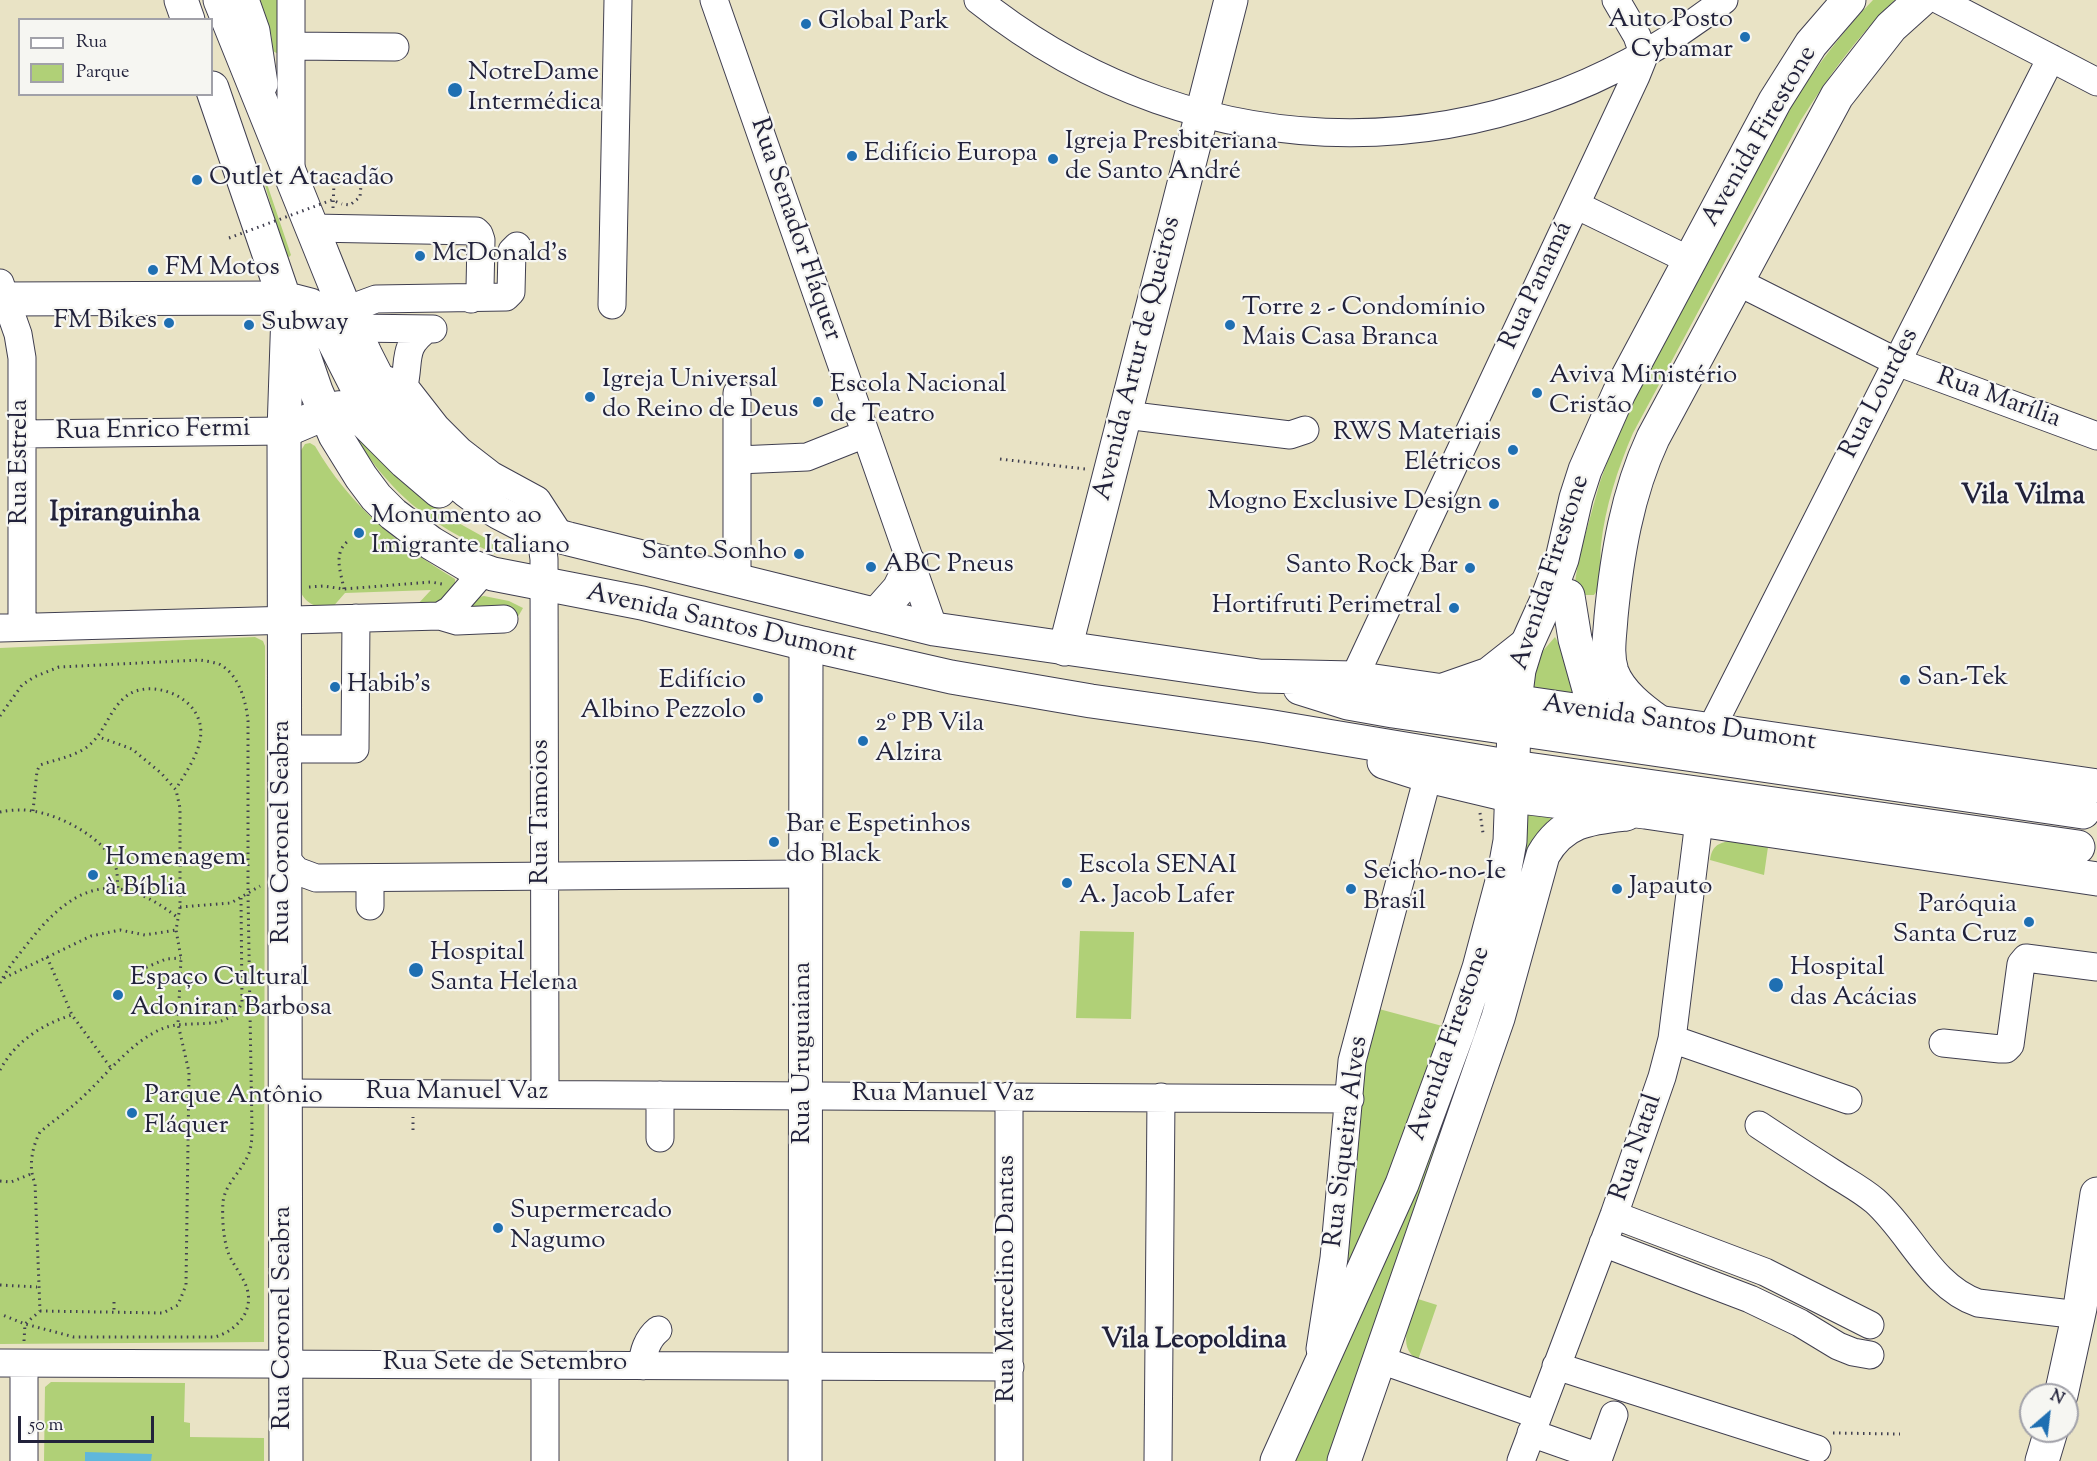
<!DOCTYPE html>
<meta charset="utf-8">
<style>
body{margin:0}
#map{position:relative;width:2097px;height:1461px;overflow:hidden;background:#e9e3c5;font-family:"Sorts Mill Goudy",serif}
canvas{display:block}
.legend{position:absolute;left:18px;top:18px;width:195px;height:78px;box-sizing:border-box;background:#f6f6f2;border:2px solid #a1a1a9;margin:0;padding:8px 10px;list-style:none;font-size:18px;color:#22223b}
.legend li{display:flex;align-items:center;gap:12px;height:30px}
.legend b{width:30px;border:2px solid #a1a1a9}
.north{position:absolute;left:2019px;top:1383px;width:60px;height:60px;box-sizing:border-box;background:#f6f6f2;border:2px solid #a1a1a9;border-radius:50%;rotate:28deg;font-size:16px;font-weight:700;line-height:24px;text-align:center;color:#22223b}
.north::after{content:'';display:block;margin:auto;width:21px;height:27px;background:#1f6fb2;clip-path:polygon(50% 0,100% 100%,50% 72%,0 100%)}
.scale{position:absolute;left:18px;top:1416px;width:136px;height:27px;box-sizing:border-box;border:3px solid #22223b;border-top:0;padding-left:8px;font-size:18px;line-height:21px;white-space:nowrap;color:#22223b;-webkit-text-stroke:4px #f6f6f2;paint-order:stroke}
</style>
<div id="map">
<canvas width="2097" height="1461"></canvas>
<ul class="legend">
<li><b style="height:8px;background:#fff"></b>Rua</li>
<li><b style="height:16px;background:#b0d077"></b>Parque</li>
</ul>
<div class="north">N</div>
<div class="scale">50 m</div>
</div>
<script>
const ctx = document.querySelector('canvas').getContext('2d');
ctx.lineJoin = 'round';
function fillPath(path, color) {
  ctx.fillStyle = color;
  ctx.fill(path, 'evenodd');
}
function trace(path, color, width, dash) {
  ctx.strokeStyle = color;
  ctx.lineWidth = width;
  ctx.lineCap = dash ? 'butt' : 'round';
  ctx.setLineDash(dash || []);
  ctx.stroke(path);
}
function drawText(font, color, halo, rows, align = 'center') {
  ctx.font = font + ' "Sorts Mill Goudy",serif';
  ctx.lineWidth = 4.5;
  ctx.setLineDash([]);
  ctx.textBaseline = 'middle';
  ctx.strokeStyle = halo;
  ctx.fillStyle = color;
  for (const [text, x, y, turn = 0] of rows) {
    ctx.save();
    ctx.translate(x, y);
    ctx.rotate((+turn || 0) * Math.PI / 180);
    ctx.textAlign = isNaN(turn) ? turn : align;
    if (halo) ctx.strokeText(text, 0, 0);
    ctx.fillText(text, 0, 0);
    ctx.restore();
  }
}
const green = new Path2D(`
 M259 0H281L278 54 273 51 271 34Z
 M1873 0H1895C1858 35 1828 77 1801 120L1633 433C1618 468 1605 507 1601 545 1599 561 1605 582 1594 595H1583L1575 582 1579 557 1600 482 1610 454 1631 406 1793 103C1817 66 1842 32 1873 0Z
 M267 184 291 255 289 257 286 256 265 185Z
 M349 428 426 501 455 521 498 545 502 550 500 554H495C424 521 391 494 349 428Z
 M310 443 315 446C350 506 396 543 455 579V588L438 604 417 605 431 590 345 593 331 609C316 607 307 605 300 591V452L305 444Z
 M484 596 509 601 523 608 515 622 459 614 479 597Z
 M255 637 263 641 265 646 264 1342 0 1344V648Z
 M1555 637 1560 646 1575 695 1526 689 1542 652Z
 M1522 808 1563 813 1507 945 1329 1461H1289Z
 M1730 841 1768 847 1764 875 1710 860C1712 847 1717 843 1730 841Z
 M1080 931 1134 932 1131 1019 1076 1018Z
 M1379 1009 1446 1027 1387 1188 1343 1280 1361 1079Z
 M1418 1299 1437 1305 1418 1360C1395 1346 1411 1319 1418 1299Z
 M51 1382 185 1383 184 1422 190 1423V1437L264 1438V1461H44L45 1387Z`);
const water = new Path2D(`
 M85 1452 152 1454 151 1461H85Z`);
const path = new Path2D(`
 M333 208 334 183 340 178 352 177 361 185 360 197 350 205 342 204
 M1000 459 1085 469
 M309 587 323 586 344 589 431 582 442 584
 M344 589C341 573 333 554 347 542
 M0 716 22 685 34 677 59 667 200 660C206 661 213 662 219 664 239 674 246 701 248 721V894L252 1130C252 1142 251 1152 245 1161 238 1175 225 1185 223 1202 222 1217 223 1237 228 1252 233 1266 246 1279 248 1293 252 1315 233 1332 215 1337H74L25 1324 0 1314
 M33 811 37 771 40 765C57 759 73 757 87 747 104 734 108 713 123 699 142 680 179 690 193 709 213 736 190 765 176 789
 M0 812C10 810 22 809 32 811 61 815 104 838 115 865 118 872 117 881 118 888
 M1480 813 1483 833
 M180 907 231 903 260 886
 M47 957 72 1015 111 1068
 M135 972 166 959 181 958
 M4 978 91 936 120 930 145 935 176 930
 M0 983C8 967 21 952 32 938 77 882 118 871 177 917
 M0 1070C15 1042 42 1024 72 1015
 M413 1130V1117
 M0 1181 11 1182 31 1174
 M0 1285 37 1287
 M114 1302V1313
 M40 1311 163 1313 178 1305 186 1285 189 1072 178 1024 181 958 176 930 180 907V808L176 790 161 773 132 749 99 737
 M24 1341 25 1324 40 1311 35 1183C28 1168 32 1147 40 1132 52 1122 65 1113 76 1103 103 1080 130 1041 164 1028 190 1018 227 1034 242 1003L241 898
 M1833 1433 1900 1434`);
const minor = new Path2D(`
 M291 0V169
 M714 0 934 629
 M978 0C1201 178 1501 176 1724 0
 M1939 0 2097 82
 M291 46 395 47
 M1576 205 1691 261
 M312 228 476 231 479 234 481 240 480 288 479 292 471 299
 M1738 282 1897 362 2097 436
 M0 283 18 334 22 358V627
 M612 305 618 0
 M346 310 376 299 506 297 511 292 512 251 517 246
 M353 328 433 329
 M375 376 404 386 436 427 460 451 491 475 537 500 561 537
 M404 386C410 359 402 347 427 329
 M1125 415 1290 435 1305 430
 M22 434 284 431
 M738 460 807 457 865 434
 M536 530 542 545 544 559 545 1094
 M737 580V393
 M440 616 457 621 504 619
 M0 628 440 616 450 610 484 571
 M1354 678 1636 76 1644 56 1637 36 1616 0
 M1711 729 2051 58
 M284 749H355L356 618
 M285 858 297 871 316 878 805 874
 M370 878V906
 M1672 1039 1848 1100
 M1943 1043 2000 1049H2006L2010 1045 2021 964 2026 958 2097 967
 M285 1093 1350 1099
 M1009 1096V1461
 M1759 1125C1783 1141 1808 1157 1833 1173 1847 1182 1862 1190 1875 1201 1911 1233 1931 1287 1978 1303L2079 1315
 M660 1138V1095
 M1614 1215 1765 1272 1870 1325
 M1603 1243 1750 1299 1800 1323 1838 1346 1853 1352 1870 1355
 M1320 1349 1334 1258 1352 1061 1428 776
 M1378 1359 1538 1415
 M0 1363 1010 1367
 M643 1366C642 1353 648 1338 658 1330
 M1556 1366 1817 1449
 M1531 1433 1599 1457 1614 1415
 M24 1461V1364
 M545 1461V1365
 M1158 1461 1161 1097
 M1521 1461 1614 1215 1662 1077 1672 1039 1699 821`);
const major = new Path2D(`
 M242 0 253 31 261 84
 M0 299 283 298
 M1065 649 1231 0
 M1659 722C1641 709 1620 693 1612 672 1606 654 1610 635 1611 617 1617 555 1627 494 1653 438L1837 96 1891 27 1921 0
 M2061 1395 2080 1308 2097 1194
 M286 1461 284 431 288 311
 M805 1461 806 644
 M1277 1461 1402 1184 1458 1032 1479 968 1504 874 1510 841 1515 701 1519 670 1527 644 1546 602 1562 559 1576 498 1585 470 1619 393 1775 101 1811 44 1849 0
 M1344 1461 1498 1018 1543 855C1563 820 1590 818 1626 814
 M2042 1461 2051 1431`);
const highway = new Path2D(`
 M181 0 188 20
 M220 0C251 76 281 152 312 228 357 338 400 468 517 522 533 530 551 534 569 539L934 629 1259 676 1354 678 2097 786
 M212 88 316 391 335 435 361 477 376 497 393 514 431 543 468 565 493 574 642 603 806 644 951 677 1091 701 1267 726 1513 767 2078 847
 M283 298 310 305 318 310 364 401
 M284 431 338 408 347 407 357 414 405 462 439 491
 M1568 596 1575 639 1601 732
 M876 615 899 589 911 565
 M1300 688 1348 703 1393 711 2083 812
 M1446 689 1489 674 1527 644
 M1384 762 1428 776 1512 796 1645 812 2097 879`);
const pathBridge = new Path2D(`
 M229 238 332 200 342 204`);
const markers = [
 [806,24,6,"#1f6fb2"],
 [1745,37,6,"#1f6fb2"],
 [455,90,8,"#1f6fb2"],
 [852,156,6,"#1f6fb2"],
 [1053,159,6,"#1f6fb2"],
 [197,180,6,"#1f6fb2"],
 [420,256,6,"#1f6fb2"],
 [153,270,6,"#1f6fb2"],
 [169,323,6,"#1f6fb2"],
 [249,325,6,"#1f6fb2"],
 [1230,325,6,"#1f6fb2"],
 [1537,393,6,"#1f6fb2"],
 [590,397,6,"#1f6fb2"],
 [818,402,6,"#1f6fb2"],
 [1513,450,6,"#1f6fb2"],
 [1494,504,6,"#1f6fb2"],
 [359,533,6,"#1f6fb2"],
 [799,554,6,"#1f6fb2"],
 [871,567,6,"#1f6fb2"],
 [1470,568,6,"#1f6fb2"],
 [1454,608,6,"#1f6fb2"],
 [1905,680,6,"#1f6fb2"],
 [335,687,6,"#1f6fb2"],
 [758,698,6,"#1f6fb2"],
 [863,741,6,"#1f6fb2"],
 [774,842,6,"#1f6fb2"],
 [93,875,6,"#1f6fb2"],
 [1067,883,6,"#1f6fb2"],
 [1351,889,6,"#1f6fb2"],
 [1617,889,6,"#1f6fb2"],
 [2029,922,6,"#1f6fb2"],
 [416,970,8,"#1f6fb2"],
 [1776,985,8,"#1f6fb2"],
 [118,995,6,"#1f6fb2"],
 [132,1113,6,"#1f6fb2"],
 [498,1228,6,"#1f6fb2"]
];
const poiNames = [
 ["Auto Posto",1733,22,"right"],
 ["Cybamar",1733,52,"right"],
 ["Global Park",818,24],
 ["NotreDame",468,75],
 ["Intermédica",468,105],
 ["Igreja Presbiteriana",1065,144],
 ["de Santo André",1065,174],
 ["Edifício Europa",864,156],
 ["Outlet Atacadão",209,180],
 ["McDonald's",432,256],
 ["FM Motos",165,270],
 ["Torre 2 - Condomínio",1242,310],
 ["Mais Casa Branca",1242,340],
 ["FM Bikes",157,323,"right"],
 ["Subway",261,325],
 ["Aviva Ministério",1549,378],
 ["Cristão",1549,408],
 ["Igreja Universal",602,382],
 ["do Reino de Deus",602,412],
 ["Escola Nacional",830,387],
 ["de Teatro",830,417],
 ["RWS Materiais",1501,435,"right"],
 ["Elétricos",1501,465,"right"],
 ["Mogno Exclusive Design",1482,504,"right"],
 ["Monumento ao",371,518],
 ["Imigrante Italiano",371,548],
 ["Santo Sonho",787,554,"right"],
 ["ABC Pneus",883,567],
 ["Santo Rock Bar",1458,568,"right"],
 ["Hortifruti Perimetral",1442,608,"right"],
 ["San-Tek",1917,680],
 ["Edifício",746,683,"right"],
 ["Albino Pezzolo",746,713,"right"],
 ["Habib's",347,687],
 ["2º PB Vila",875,726],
 ["Alzira",875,756],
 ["Bar e Espetinhos",786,827],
 ["do Black",786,857],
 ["Homenagem",105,860],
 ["à Bíblia",105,890],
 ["Escola SENAI",1079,868],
 ["A. Jacob Lafer",1079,898],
 ["Seicho-no-Ie",1363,874],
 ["Brasil",1363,904],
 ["Japauto",1629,889],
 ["Paróquia",2017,907,"right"],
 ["Santa Cruz",2017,937,"right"],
 ["Hospital",430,955],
 ["Santa Helena",430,985],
 ["Hospital",1790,970],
 ["das Acácias",1790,1000],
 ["Espaço Cultural",130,980],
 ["Adoniran Barbosa",130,1010],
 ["Parque Antônio",144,1098],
 ["Fláquer",144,1128],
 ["Supermercado",510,1213],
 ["Nagumo",510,1243]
];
const streetNames = [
 ["Avenida Firestone",1761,137,-60],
 ["Rua Senador Fláquer",794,230,71],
 ["Rua Panamá",1538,286,-65],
 ["Avenida Artur de Queirós",1139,359,-76],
 ["Rua Lourdes",1881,394,-63],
 ["Rua Marília",1998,400,20],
 ["Rua Enrico Fermi",153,432,-1],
 ["Rua Estrela",22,462,-90],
 ["Avenida Firestone",1552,573,-72],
 ["Avenida Santos Dumont",721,625,13],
 ["Avenida Santos Dumont",1679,725,8],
 ["Rua Tamoios",543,812,-90],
 ["Rua Coronel Seabra",284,832,-90],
 ["Avenida Firestone",1451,1044,-71],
 ["Rua Uruguaiana",805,1053,-90],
 ["Rua Manuel Vaz",457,1094],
 ["Rua Manuel Vaz",943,1096],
 ["Rua Siqueira Alves",1348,1142,-83],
 ["Rua Natal",1638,1148,-71],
 ["Rua Marcelino Dantas",1009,1279,-90],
 ["Rua Coronel Seabra",285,1318,-90],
 ["Rua Sete de Setembro",505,1365]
];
const neighbourhoodNames = [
 ["Vila Vilma",2023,498],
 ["Ipiranguinha",125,515],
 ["Vila Leopoldina",1194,1342]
];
fillPath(green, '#b0d077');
fillPath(water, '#5fb7dc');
trace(minor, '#403f50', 29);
trace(major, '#403f50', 35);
trace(highway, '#403f50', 35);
trace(path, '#403f50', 3, [1.5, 4.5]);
trace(minor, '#fff', 27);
trace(major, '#fff', 33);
trace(highway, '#fff', 33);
trace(pathBridge, '#403f50', 3, [1.5, 4.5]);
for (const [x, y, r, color] of markers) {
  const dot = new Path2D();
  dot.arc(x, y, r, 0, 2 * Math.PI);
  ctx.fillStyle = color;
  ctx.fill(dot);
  trace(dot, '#f6f6f2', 2);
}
drawText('26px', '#22223b', '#f6f6f2', poiNames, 'left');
drawText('26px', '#22223b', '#f6f6f2', streetNames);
drawText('bold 27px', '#22223b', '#f6f6f2', neighbourhoodNames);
</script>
